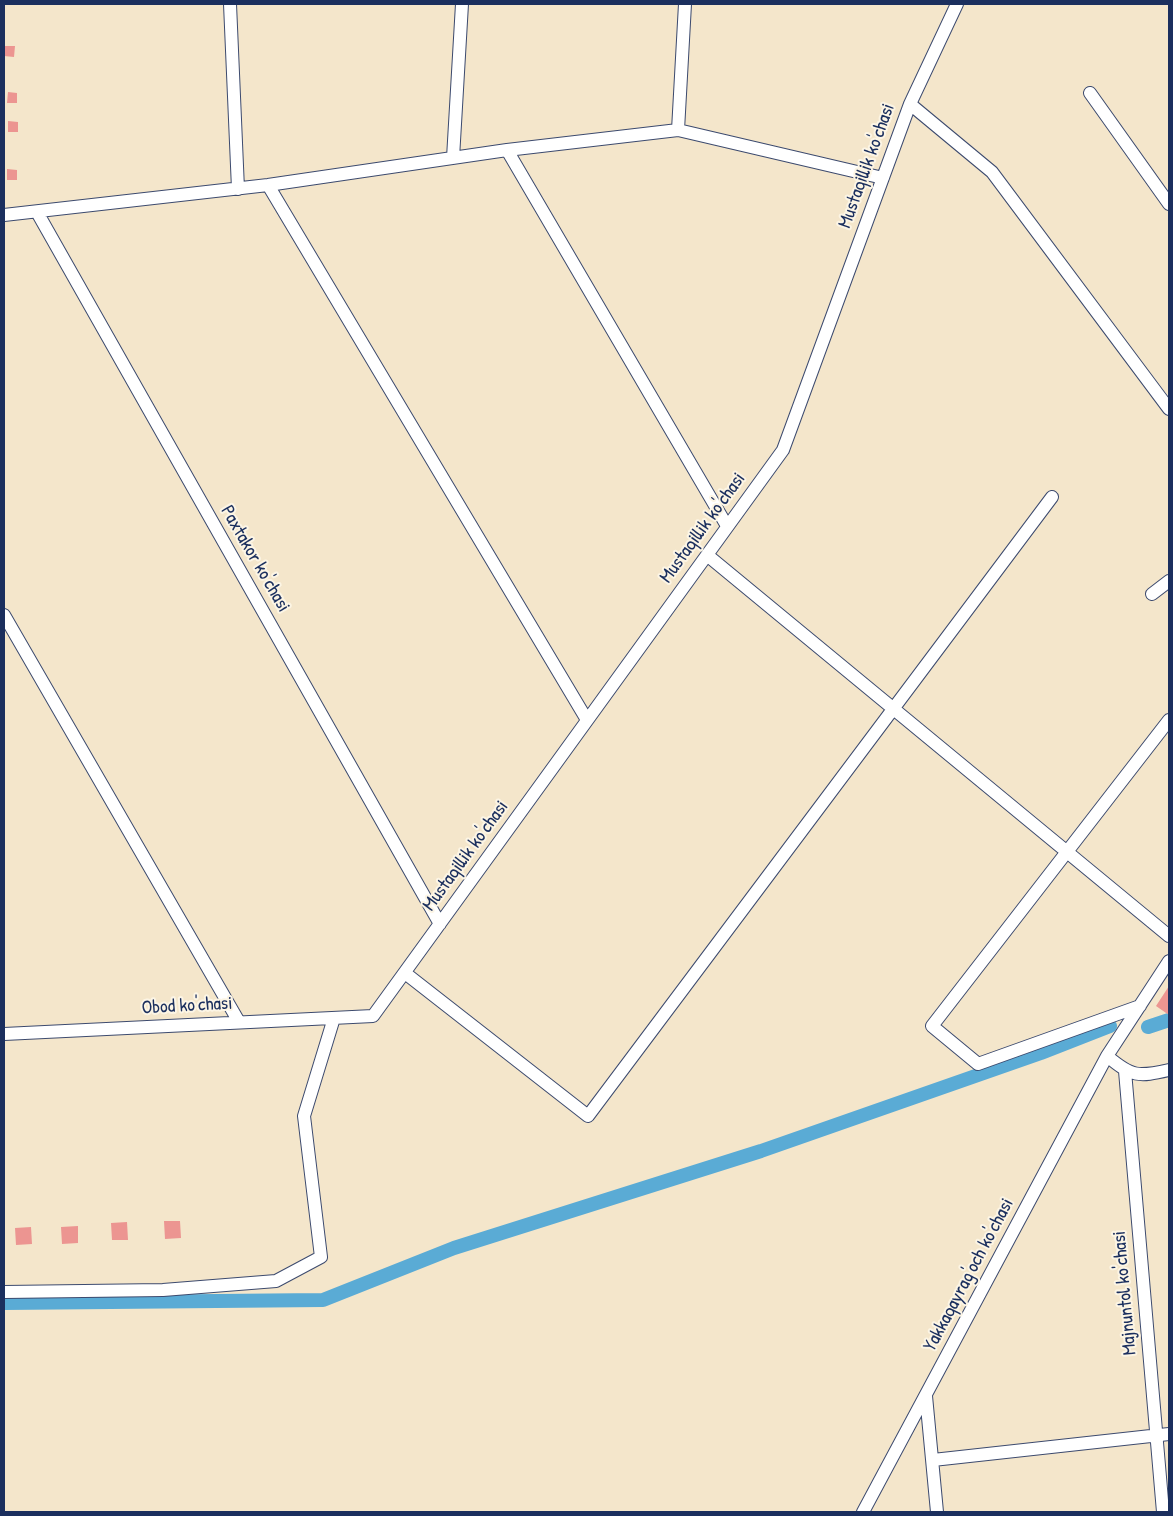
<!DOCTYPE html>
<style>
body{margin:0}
#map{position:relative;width:1173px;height:1516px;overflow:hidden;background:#f4e6cb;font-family:"Patrick Hand",sans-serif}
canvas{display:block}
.frame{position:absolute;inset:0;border:5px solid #1b2f5e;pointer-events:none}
</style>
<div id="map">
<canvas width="1173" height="1516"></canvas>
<div class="frame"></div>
</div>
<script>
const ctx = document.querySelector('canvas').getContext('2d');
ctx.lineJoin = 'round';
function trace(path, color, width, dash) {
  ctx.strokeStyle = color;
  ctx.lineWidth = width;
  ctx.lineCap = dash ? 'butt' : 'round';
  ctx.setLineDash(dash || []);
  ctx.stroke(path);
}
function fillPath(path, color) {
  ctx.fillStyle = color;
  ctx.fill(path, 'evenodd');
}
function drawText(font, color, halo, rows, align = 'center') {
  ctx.font = font + ' "Patrick Hand",sans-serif';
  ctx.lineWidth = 4;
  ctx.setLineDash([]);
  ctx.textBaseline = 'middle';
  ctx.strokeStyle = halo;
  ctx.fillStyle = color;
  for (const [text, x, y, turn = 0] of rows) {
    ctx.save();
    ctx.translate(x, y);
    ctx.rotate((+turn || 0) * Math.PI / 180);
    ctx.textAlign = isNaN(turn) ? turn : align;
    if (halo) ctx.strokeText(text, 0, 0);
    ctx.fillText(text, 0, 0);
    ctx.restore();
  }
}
const canal = new Path2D(`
 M1148 1027 1169 1020
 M4 1303 323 1300 454 1248 761 1151 1041 1053 1110 1026`);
const building = new Path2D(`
 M5 46H15L14 57 4 56Z
 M8 92 17 93V103H7Z
 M8 121 18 122V132H8Z
 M7 169 17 170V180H7Z
 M1169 986V1015L1156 1006Z
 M164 1221H180L181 1238 165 1239Z
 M127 1222 128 1240H112L111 1223Z
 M78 1226V1243L62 1244 61 1227Z
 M31 1227 32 1244 16 1245 15 1228Z`);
const minor = new Path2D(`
 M230 4 238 189
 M1090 93 1169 204
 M910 104 992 172 1169 409
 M678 130 685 4
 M507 150 727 526
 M453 158 462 4
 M268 185 587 720
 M37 212 440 924
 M4 215 268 185 507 150 678 130 883 178
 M707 555 1169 936
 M1152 594 1169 581
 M4 615 239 1022
 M405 973 588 1116 1052 497
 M1140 1006 978 1064 932 1026 1169 720
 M4 1034 373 1016 783 450 910 104 957 4
 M1107 1056C1132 1077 1138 1077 1169 1070
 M1125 1071 1163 1512
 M4 1292 163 1290 276 1281 321 1257 304 1116 334 1018
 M926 1396 937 1512
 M933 1460 1169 1434
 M863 1512 1107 1056 1169 961`);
const streetNames = [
 ["Mustaqillik ko'chasi",867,166,-70],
 ["Mustaqillik ko'chasi",703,528,-54],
 ["Paxtakor ko'chasi",255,559,60],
 ["Mustaqillik ko'chasi",466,856,-54],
 ["Obod ko'chasi",187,1006,-3],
 ["Yakkaqayrag'och ko'chasi",969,1275,-62],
 ["Majnuntol ko'chasi",1125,1293,-95]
];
trace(canal, '#5aabd5', 14);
fillPath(building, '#ec9591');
trace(minor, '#3c4a6e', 14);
trace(minor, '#fff', 12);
drawText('19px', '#1b2f5e', '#fcf5e5', streetNames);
</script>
